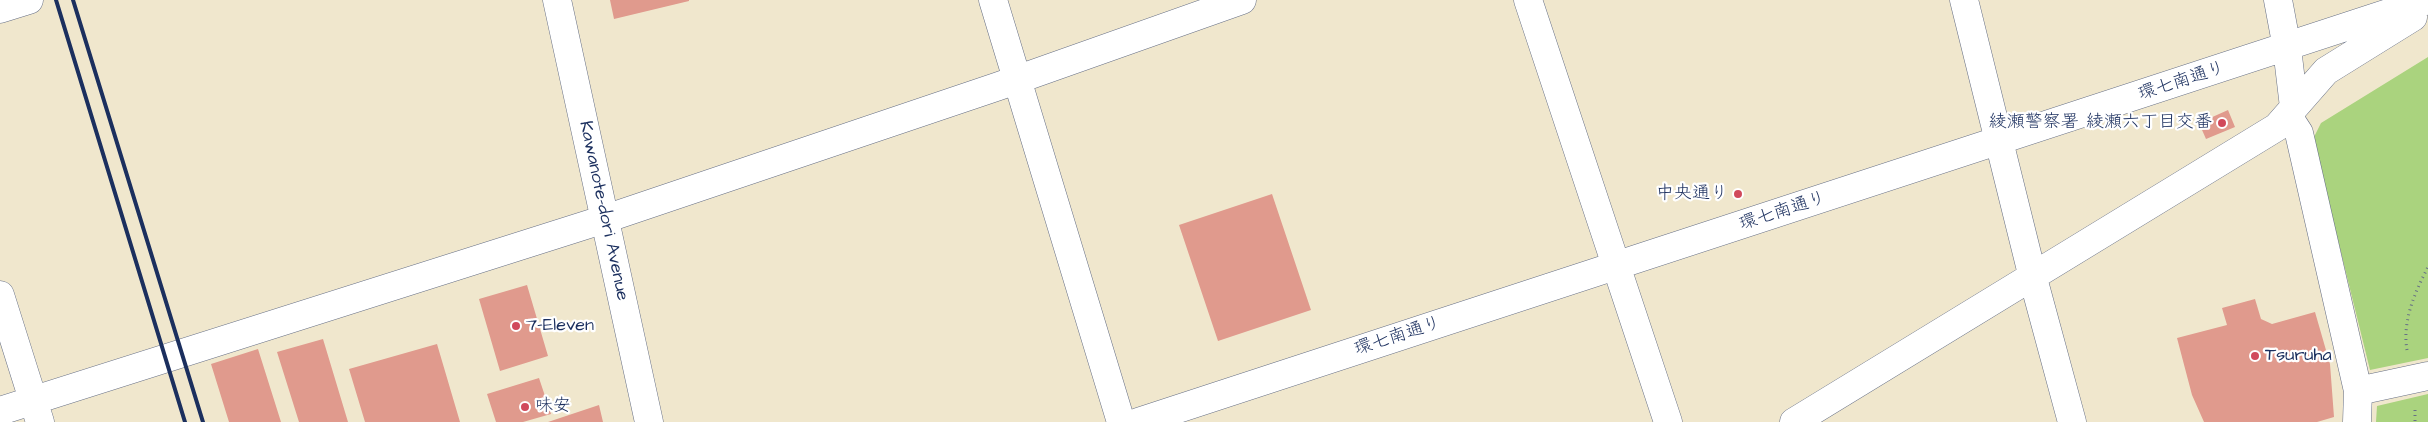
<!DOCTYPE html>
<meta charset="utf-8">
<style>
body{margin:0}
canvas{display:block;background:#f0e7cd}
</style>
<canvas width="2428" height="422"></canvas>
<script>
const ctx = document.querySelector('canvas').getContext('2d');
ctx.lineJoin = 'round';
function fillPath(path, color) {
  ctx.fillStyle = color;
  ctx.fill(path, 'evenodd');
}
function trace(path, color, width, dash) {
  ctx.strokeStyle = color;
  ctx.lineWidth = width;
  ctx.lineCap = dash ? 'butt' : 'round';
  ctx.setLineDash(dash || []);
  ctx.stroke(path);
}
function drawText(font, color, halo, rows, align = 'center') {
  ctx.font = font + ' "Architects Daughter","Klee One",sans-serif';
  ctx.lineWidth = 4.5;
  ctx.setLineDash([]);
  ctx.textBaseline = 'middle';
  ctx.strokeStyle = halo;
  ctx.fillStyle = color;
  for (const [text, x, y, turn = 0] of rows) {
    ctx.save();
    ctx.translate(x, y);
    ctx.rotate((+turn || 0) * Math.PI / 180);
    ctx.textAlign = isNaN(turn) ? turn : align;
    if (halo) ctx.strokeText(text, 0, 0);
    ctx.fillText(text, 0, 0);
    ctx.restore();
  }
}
const green = new Path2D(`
 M2428 57V358L2370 370 2313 139 2321 123Z
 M2428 394V422H2376L2377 406Z`);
const building = new Path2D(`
 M610 0H689V1L614 19Z
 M2228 110 2235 127 2206 139 2199 123Z
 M1272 194 1311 310 1218 341 1179 225Z
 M527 285 548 356 500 371 479 299Z
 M2255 299 2261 319 2272 324 2315 312 2330 364 2334 417 2317 422H2204L2192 395 2177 338 2227 325 2222 308Z
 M323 339 348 422H299L277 352Z
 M437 344 460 422H365L349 369Z
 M258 349 281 422H229L211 364Z
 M539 378 551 414 523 422H496L487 394Z
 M599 405 603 422H548Z`);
const path = new Path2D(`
 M2407 350C2402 321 2415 292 2428 267
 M2415 410V422`);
const minor = new Path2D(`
 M993 0 1121 422
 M1528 0 1668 422
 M1964 0 2033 278 2072 422
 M2278 0 2287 48 2294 107
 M0 9 29 0
 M2288 116 2299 133 2358 391 2357 422
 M0 295 40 422
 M2358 391 2428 376
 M0 411 605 219 999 86 1242 0
 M1138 422 2428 0
 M1794 422 2277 127 2326 71 2413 17`);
const major = new Path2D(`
 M557 0 649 422`);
const rail = new Path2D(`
 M56 0 185 422
 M73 0 203 422`);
const markers = [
 [2222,123,5,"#d1495b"],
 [1738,194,5,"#d1495b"],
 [516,326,5,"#d1495b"],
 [2255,356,5,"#d1495b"],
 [525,407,5,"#d1495b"]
];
const streetNames = [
 ["環七南通り",2182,82,-18],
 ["Kawanote-dori Avenue",603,211,78],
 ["環七南通り",1783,212,-18],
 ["環七南通り",1398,337,-18]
];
const poiNames = [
 ["綾瀬警察署 綾瀬六丁目交番",2212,123,"right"],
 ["中央通り",1728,194,"right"],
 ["7-Eleven",526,326],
 ["Tsuruha",2265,356],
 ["味安",535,407]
];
fillPath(green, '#aad37e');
fillPath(building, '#e09a8d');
trace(minor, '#666f85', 29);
trace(major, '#666f85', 29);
trace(path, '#666f85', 3, [1, 4]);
trace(minor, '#fff', 28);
trace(major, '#fff', 28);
trace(rail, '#1b2f5e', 4);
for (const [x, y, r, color] of markers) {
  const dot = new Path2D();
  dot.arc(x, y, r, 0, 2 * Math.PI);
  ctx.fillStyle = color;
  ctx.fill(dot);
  trace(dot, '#fff', 2);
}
drawText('18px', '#1b2f5e', '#fff', streetNames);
drawText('18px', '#1b2f5e', '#fff', poiNames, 'left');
</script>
